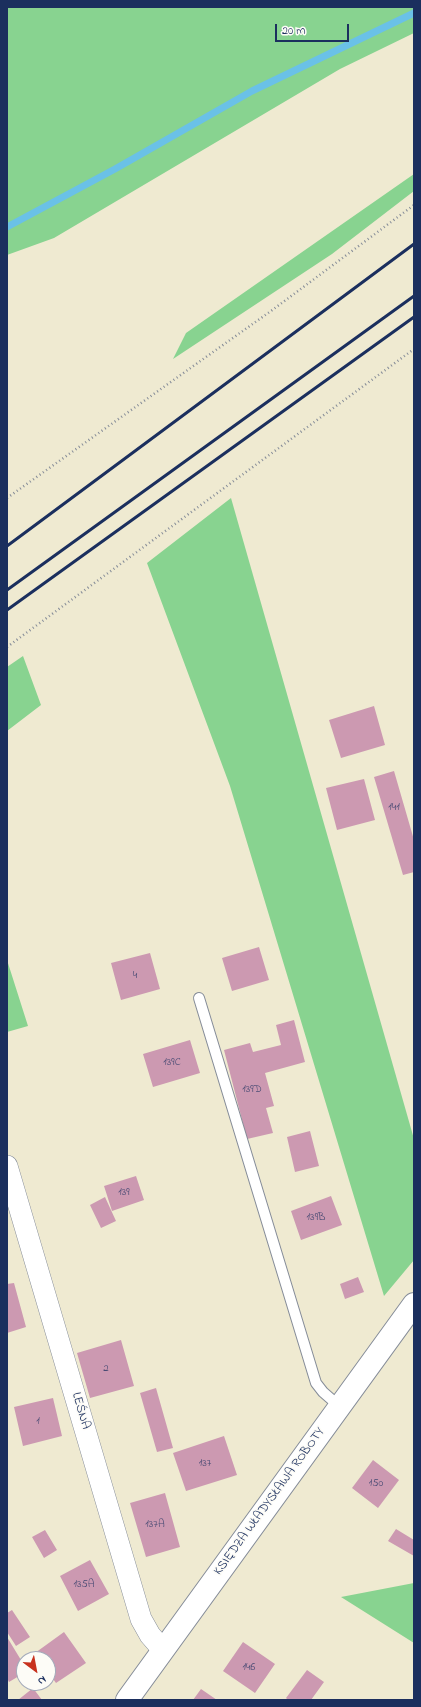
<!DOCTYPE html>
<meta charset="utf-8">
<style>
body{margin:0}
#map{position:relative;width:421px;height:1707px;overflow:hidden;background:#efead1;font-family:"Indie Flower",sans-serif}
canvas{display:block}
.frame{position:absolute;inset:0;border:8px solid #1b2f5e;pointer-events:none}
.north{position:absolute;left:16px;top:1651px;width:40px;height:40px;box-sizing:border-box;background:#fdfcf7;border:1px solid #a3aaba;border-radius:50%;rotate:148deg;font-size:11px;font-weight:700;line-height:16px;text-align:center;color:#1b2f5e}
.north::after{content:'';display:block;margin:auto;width:14px;height:18px;background:#c8321e;clip-path:polygon(50% 0,100% 100%,50% 72%,0 100%)}
.scale{position:absolute;left:275px;top:24px;width:74px;height:18px;box-sizing:border-box;border:2px solid #1b2f5e;border-top:0;padding-left:5px;font-size:12px;line-height:14px;white-space:nowrap;color:#1b2f5e;-webkit-text-stroke:3px #fdfcf7;paint-order:stroke}
</style>
<div id="map">
<canvas width="421" height="1707"></canvas>
<div class="frame"></div>
<div class="north">N</div>
<div class="scale">20 m</div>
</div>
<script>
const ctx = document.querySelector('canvas').getContext('2d');
ctx.lineJoin = 'round';
function fillPath(path, color) {
  ctx.fillStyle = color;
  ctx.fill(path, 'evenodd');
}
function trace(path, color, width, dash) {
  ctx.strokeStyle = color;
  ctx.lineWidth = width;
  ctx.lineCap = dash ? 'butt' : 'round';
  ctx.setLineDash(dash || []);
  ctx.stroke(path);
}
function drawText(font, color, halo, rows, align = 'center') {
  ctx.font = font + ' "Indie Flower",sans-serif';
  ctx.lineWidth = 3;
  ctx.setLineDash([]);
  ctx.textBaseline = 'middle';
  ctx.strokeStyle = halo;
  ctx.fillStyle = color;
  for (const [text, x, y, turn = 0] of rows) {
    ctx.save();
    ctx.translate(x, y);
    ctx.rotate((+turn || 0) * Math.PI / 180);
    ctx.textAlign = isNaN(turn) ? turn : align;
    if (halo) ctx.strokeText(text, 0, 0);
    ctx.fillText(text, 0, 0);
    ctx.restore();
  }
}
const green = new Path2D(`
 M7 7H414V33L340 69 54 238 7 255Z
 M414 174V191L332 254 173 359 186 333Z
 M231 498 414 1139V1260L384 1296 230 786 147 563Z
 M23 656 41 705 7 731V667Z
 M7 960 28 1026 7 1032Z
 M414 1583V1643L341 1597Z`);
const stream = new Path2D(`
 M7 227 115 169 252 91 414 13`);
const building = new Path2D(`
 M374 706 385 745 341 758 329 720Z
 M394 771 414 840V872L403 875 374 777Z
 M364 779 375 820 337 830 326 788Z
 M259 947 269 980 232 991 222 958Z
 M150 953 160 989 121 1000 111 963Z
 M294 1020 305 1062 265 1073 274 1106 266 1108 273 1133 247 1139 224 1050 250 1043 253 1052 281 1045 276 1025Z
 M190 1040 200 1073 153 1087 143 1054Z
 M310 1131 319 1166 295 1172 287 1137Z
 M136 1176 144 1200 112 1211 104 1186Z
 M331 1196 342 1225 301 1240 291 1211Z
 M105 1197 116 1221 101 1228 90 1205Z
 M358 1277 364 1292 345 1299 340 1284Z
 M14 1283 26 1327 7 1333V1284Z
 M121 1340 134 1386 90 1398 77 1353Z
 M156 1388 173 1448 157 1452 140 1393Z
 M53 1398 62 1436 23 1446 14 1407Z
 M224 1436 237 1475 186 1491 173 1453Z
 M373 1460 399 1480 378 1508 352 1488Z
 M165 1493 180 1547 146 1557 130 1503Z
 M396 1529 414 1540V1556L388 1541Z
 M45 1530 57 1550 44 1558 32 1537Z
 M90 1560 109 1594 78 1611 60 1576Z
 M12 1610 30 1637 16 1646 7 1632V1613Z
 M64 1632 86 1663 56 1683 48 1672V1659H39L35 1653Z
 M7 1637 24 1665V1673L9 1682 7 1678Z
 M243 1642 275 1664 255 1693 223 1671Z
 M307 1670 324 1682 311 1700H288L286 1698Z
 M33 1688 42 1700H18Z
 M201 1689 217 1700H193Z`);
const path = new Path2D(`
 M7 498 271 311 414 205
 M7 647 414 349`);
const lane = new Path2D(`
 M199 998 316 1383 323 1392 339 1406`);
const street = new Path2D(`
 M7 1166 141 1619 150 1635 163 1650`);
const secondary = new Path2D(`
 M127 1700 414 1304`);
const rail = new Path2D(`
 M7 546 414 244
 M7 590 414 296
 M7 610 414 317`);
const numberNames = [
 ["141",394,808],
 ["4",135,976],
 ["139C",172,1063],
 ["139D",252,1090],
 ["139",124,1193],
 ["139B",316,1218],
 ["2",106,1369],
 ["1",38,1422],
 ["137",205,1464],
 ["150",376,1484],
 ["137A",155,1525],
 ["135A",84,1585],
 ["146",249,1668]
];
const streetNames = [
 ["LEŚNA",80,1411,74],
 ["KSIĘDZA WŁADYSŁAWA ROBOTY",270,1502,-54]
];
fillPath(green, '#88d390');
trace(stream, '#6ac1e7', 7);
fillPath(building, '#cc99b1');
trace(lane, '#858c98', 12);
trace(street, '#858c98', 22);
trace(secondary, '#858c98', 24);
trace(path, '#858c98', 2.5, [1, 3]);
trace(lane, '#fff', 10);
trace(street, '#fff', 21);
trace(secondary, '#fff', 22);
trace(rail, '#1b2f5e', 3);
drawText('11px', '#474a73', null, numberNames);
drawText('13px', '#1b2f5e', '#fdfcf7', streetNames);
</script>
